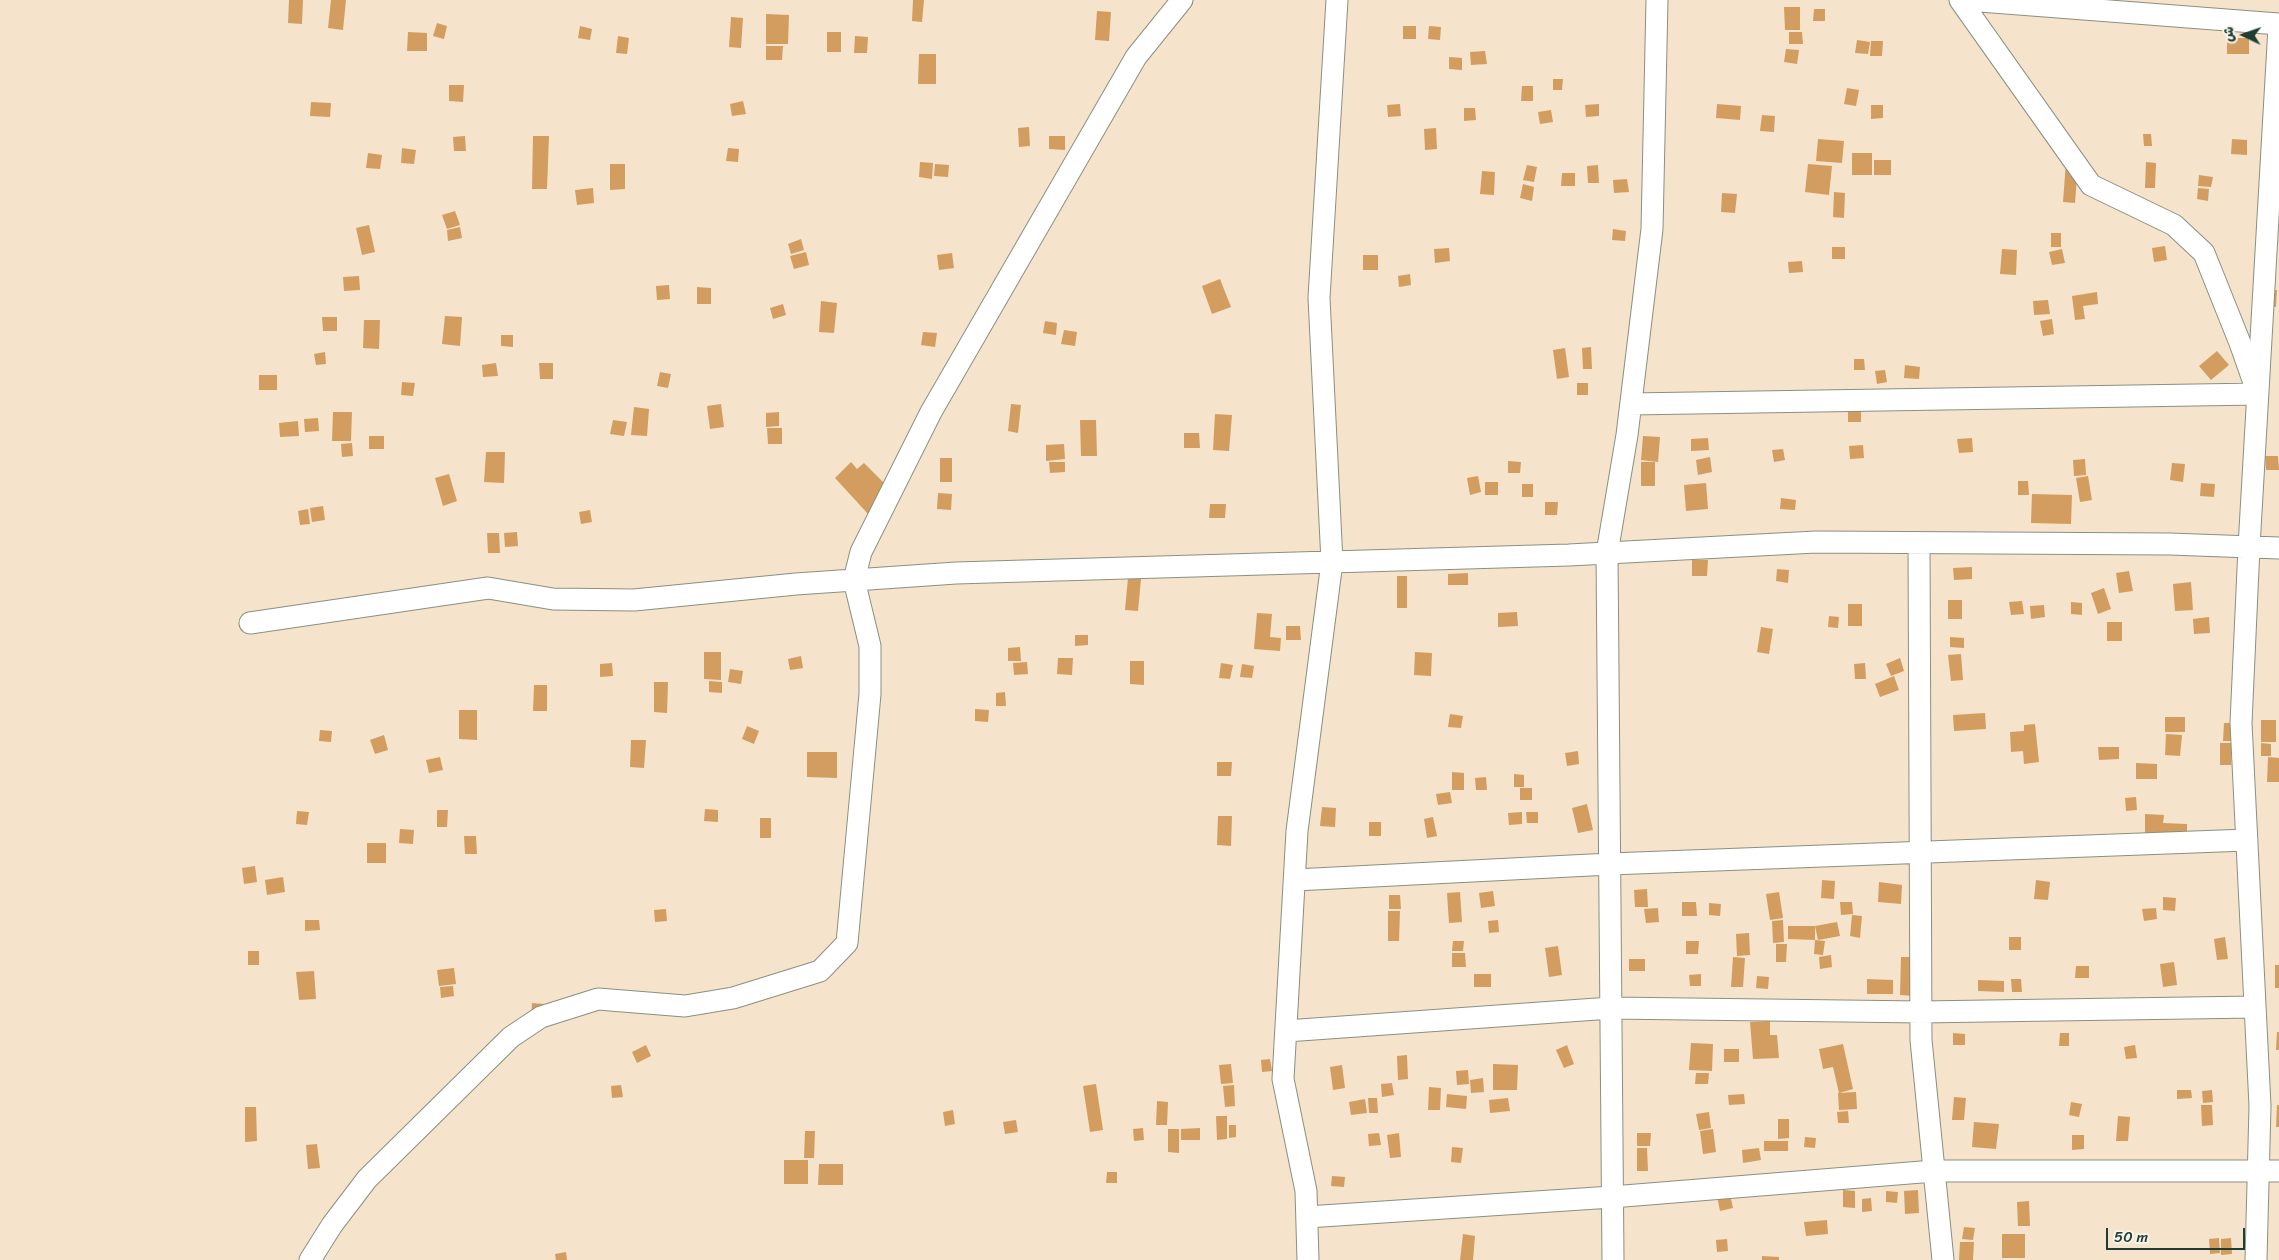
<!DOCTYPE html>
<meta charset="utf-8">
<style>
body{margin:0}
#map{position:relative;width:2279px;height:1260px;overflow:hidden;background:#f5e3cc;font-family:Sriracha,"Playpen Sans Arabic",sans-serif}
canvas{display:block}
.north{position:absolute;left:2219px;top:10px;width:50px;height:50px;-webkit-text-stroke:4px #f7f3e8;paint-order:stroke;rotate:273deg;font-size:14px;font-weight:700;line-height:20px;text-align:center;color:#1f3d34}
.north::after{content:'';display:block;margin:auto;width:18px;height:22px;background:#1f3d34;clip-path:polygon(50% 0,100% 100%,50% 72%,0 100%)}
.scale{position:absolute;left:2106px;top:1228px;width:139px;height:22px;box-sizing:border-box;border:2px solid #1f3d34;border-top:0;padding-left:6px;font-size:15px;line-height:18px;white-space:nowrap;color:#1f3d34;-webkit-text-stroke:4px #f7f3e8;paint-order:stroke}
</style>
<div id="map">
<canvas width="2279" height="1260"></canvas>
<div class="north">ش</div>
<div class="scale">50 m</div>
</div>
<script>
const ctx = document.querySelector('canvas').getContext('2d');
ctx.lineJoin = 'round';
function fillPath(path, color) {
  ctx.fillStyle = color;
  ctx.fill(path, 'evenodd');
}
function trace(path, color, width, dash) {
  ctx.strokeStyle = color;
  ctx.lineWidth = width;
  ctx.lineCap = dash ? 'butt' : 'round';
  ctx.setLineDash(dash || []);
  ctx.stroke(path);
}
const building = new Path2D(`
 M289 0H303L302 24 288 23Z
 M331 0H346L343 30 328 28Z
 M913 0H924L922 22 912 21Z
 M1784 7H1800V30H1785Z
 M1814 9H1825V21H1813Z
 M1097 11 1111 12 1109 41 1095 40Z
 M766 14 789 15 788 44H766Z
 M731 17 743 18 741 48 729 47Z
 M437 23 447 26 444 39 433 36Z
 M580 26 592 29 590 40 578 38Z
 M1403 26H1416V39H1403Z
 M1429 26 1441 27 1440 40 1428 39Z
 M408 32 427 33V51H407Z
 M827 32H841V52H827Z
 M1789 32H1802L1803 44H1789Z
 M618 36 629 38 627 54 616 53Z
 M855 36 868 37 867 53H854Z
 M2227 38H2249V54H2227Z
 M1857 40 1870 42 1868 54 1855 53Z
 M1871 41H1883L1882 56H1870Z
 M766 46H783L782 60H766Z
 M1786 49 1799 50 1797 64 1784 62Z
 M1485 51 1487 64 1471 65 1470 52Z
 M919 54H936V84H918Z
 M1449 57 1462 58V70L1449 69Z
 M1553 79H1563L1562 90H1553Z
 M449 85H464L463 102 449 101Z
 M1522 86H1533V101H1521Z
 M1847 88 1859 90 1856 106 1844 104Z
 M743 101 746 114 732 116 730 104Z
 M311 102 331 103 330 117 310 116Z
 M1400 104 1401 116 1388 117 1387 105Z
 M1599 104V116L1586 117 1585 105Z
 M1717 104 1741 106 1740 120 1716 118Z
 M1871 105H1883V118L1871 119Z
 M1464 108H1475L1476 120 1464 121Z
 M1551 110 1553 122 1540 124 1538 112Z
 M1762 115 1775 116 1774 132 1760 131Z
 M1029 127 1030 146 1019 147 1018 128Z
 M1436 128 1437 149 1425 150 1424 129Z
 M2143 134H2151L2152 146H2144Z
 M465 136 466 151H454L453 137Z
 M533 136H549L547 189H532Z
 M1049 136H1065V150L1049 149Z
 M1818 139 1844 141 1842 163 1816 161Z
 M2232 139 2247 140V155L2231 154Z
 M402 148 416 150 414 164 401 163Z
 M728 148 739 149 738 162 726 161Z
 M2067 148 2079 149 2075 203 2063 202Z
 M368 153 382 155 380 169 366 168Z
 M1852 153H1872V175H1852Z
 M1874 160H1891V175H1874Z
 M920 162 933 163 932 179 919 177Z
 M2146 162 2156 163 2155 188H2145Z
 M610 164H625V189L610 190Z
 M935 164 949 165 948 177 934 176Z
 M1808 164 1832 166 1829 195 1805 192Z
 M1527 165 1537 167 1534 182 1523 180Z
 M1598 165 1599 183H1588L1587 166Z
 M1482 171 1495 172 1494 195 1480 194Z
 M1562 173H1575V186H1561Z
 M2199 175 2213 177 2211 187 2198 186Z
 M1627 179 1629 192 1614 193 1613 180Z
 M1523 184 1534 187 1532 201 1520 198Z
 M593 188 594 203 577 205 575 190Z
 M2198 188 2209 189 2208 201 2197 199Z
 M1834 192 1845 193 1844 218 1833 217Z
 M1722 193 1737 194 1735 213 1721 212Z
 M455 211 460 225 447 229 442 215Z
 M369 225 375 252 362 255 356 228Z
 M460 227 462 238 448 241 447 230Z
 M1613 229 1626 231 1625 241 1612 240Z
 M2051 233H2061V247H2051Z
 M801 239 804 250 791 254 788 244Z
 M2165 246 2167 260 2154 262 2152 248Z
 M1832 247H1845V259H1832Z
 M1449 248 1450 261 1435 263 1434 249Z
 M2002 249 2017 250 2016 275 2000 274Z
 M2062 249 2065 263 2052 265 2049 252Z
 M806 252 809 265 794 269 790 256Z
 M952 253 954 268 939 270 937 255Z
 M1363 255H1378V270H1363Z
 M1802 261 1803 272 1789 273 1788 262Z
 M1410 274 1411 285 1399 287 1398 276Z
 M359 276 360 290 344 291 343 277Z
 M1220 279 1231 307 1212 314 1202 286Z
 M669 285 670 299 657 300 656 286Z
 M697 287 711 288V304H697Z
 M2267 290H2277L2276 307 2266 306Z
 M2097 292 2098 304 2083 306 2085 319 2075 320 2072 296Z
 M2048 300 2050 314 2034 315 2033 301Z
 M821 301 837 303 834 333 819 332Z
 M783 304 786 315 773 319 770 308Z
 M445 316 462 317 460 346 442 344Z
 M322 317H337V331H323Z
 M2052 319 2054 334 2043 336 2040 321Z
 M364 320H380L379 349 363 348Z
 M1045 321 1057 323 1056 335 1043 333Z
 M1064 330 1077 332 1075 346 1061 344Z
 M923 332 937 333 935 347 921 345Z
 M501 335H513V347L501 346Z
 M1591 347 1592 369H1583L1582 348Z
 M1565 348 1569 377 1557 379 1553 350Z
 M2217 351 2229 365 2211 380 2199 366Z
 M325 352 326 364 316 365 314 354Z
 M1854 359H1864L1865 370H1854Z
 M496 363 498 376 483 377 482 365Z
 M539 363H553V379H540Z
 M1905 365 1920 367 1919 379 1904 378Z
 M1885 370 1887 382 1877 384 1875 371Z
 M660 372 671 374 668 388 657 386Z
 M259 375H277V390H259Z
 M402 382 415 383 413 396 401 395Z
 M1577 383H1588V395H1577Z
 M721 404 724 427 710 429 707 406Z
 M1011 404 1021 405 1018 433 1008 431Z
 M634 407 649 409 647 436 631 435Z
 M1861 409V422H1848V410Z
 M333 412H352L351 441H332Z
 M779 412V426L766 427V413Z
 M1215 414 1232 415 1229 451 1213 450Z
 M318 418 319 431 305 432 304 419Z
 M613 420 627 422 624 436 610 434Z
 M1080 420H1096L1097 456H1081Z
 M298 421 299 436 280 437 279 423Z
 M767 428H782V444H768Z
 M1184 433H1199L1200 448H1184Z
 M369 436H384V449H369Z
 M1643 436 1660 437 1658 462 1641 460Z
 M1708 438 1709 450 1691 451V439Z
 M1972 438 1973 452 1959 453 1957 439Z
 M352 443 353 456 342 457 341 444Z
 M1064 444 1065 459 1046 461V445Z
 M1863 445 1864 458 1850 459 1849 446Z
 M1783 449 1785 460 1774 462 1772 450Z
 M486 452H505L504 483 484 482Z
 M2265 456H2278L2279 470H2266Z
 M1710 457 1712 472 1698 475 1696 460Z
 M940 458H952V482H940Z
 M2085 459 2086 475 2074 476 2073 460Z
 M1508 461 1521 462 1520 473H1508Z
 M851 462 857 469 864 463 893 492 869 515 835 478Z
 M1049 462H1065V472L1050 473Z
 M1641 462H1655V486H1641Z
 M2172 463 2185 464 2183 482 2170 480Z
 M449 474 457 501 443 506 435 478Z
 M1478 476 1481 492 1470 495 1467 478Z
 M2088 476 2092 500 2080 502 2076 478Z
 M2018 481H2028L2029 495H2018Z
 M1485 482H1498V495H1485Z
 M1706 483 1708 509 1686 511 1684 485Z
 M2201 483 2215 484 2214 497 2200 496Z
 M1522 484H1533V497H1522Z
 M938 493 952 494 951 510 937 509Z
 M2032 494 2072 495 2071 524 2031 523Z
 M1781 498 1796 500 1795 510 1780 509Z
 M1545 502H1558L1557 515H1545Z
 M1210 504H1226L1225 518H1209Z
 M323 506 325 520 312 522 310 508Z
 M308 509 310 524 300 525 298 511Z
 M590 510 592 522 581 524 579 512Z
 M517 532 518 546 505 547 504 533Z
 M487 533H499L500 553H488Z
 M1692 560H1708L1707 576H1692Z
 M1972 567V579L1954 580 1953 568Z
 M1777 569 1789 570 1788 583 1776 581Z
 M2129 571 2133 591 2119 593 2116 573Z
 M1468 573V585H1448V574Z
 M1397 576H1407V608H1397Z
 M1128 578 1141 579 1138 611 1125 610Z
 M2191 582 2193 610 2175 611 2173 584Z
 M2104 588 2111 609 2098 614 2091 593Z
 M1948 600H1962V619H1948Z
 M2022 601 2024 614 2011 615 2009 602Z
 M2071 602 2082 603V615L2071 614Z
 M1848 604H1862V626H1848Z
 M2044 605 2045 617 2031 619 2030 606Z
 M1517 612 1518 626 1498 627V613Z
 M1257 613 1272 614 1270 637 1281 638 1280 651 1254 649Z
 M1829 616 1839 617 1838 628 1828 627Z
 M2209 617 2210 633 2194 634 2193 619Z
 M2107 622H2122V641H2107Z
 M1286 626H1300L1301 640H1286Z
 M1761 627 1773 629 1769 654 1757 652Z
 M1075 635H1088V645L1075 646Z
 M1950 637 1964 638V648L1950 647Z
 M1020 647 1021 661H1008V648Z
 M704 652H721V680L704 679Z
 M1415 652 1432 653 1431 676 1414 675Z
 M1961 654 1963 680 1951 681 1948 655Z
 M801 656 803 668 790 670 788 659Z
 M1058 658H1073L1072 675 1057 674Z
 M1900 658 1904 671 1891 676 1886 664Z
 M1130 661H1144V685L1130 684Z
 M1027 662 1028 674 1014 675 1013 663Z
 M612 663 613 676 600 677V664Z
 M1221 663 1233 665 1230 679 1219 678Z
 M1865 663 1866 679H1855L1854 664Z
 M1242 664 1254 666 1252 678 1240 677Z
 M730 669 743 671 741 684 728 682Z
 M1894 676 1899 690 1880 697 1875 684Z
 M709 681 722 682V693L709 692Z
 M654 682H668L667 713 654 712Z
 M534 685H547V711H533Z
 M1005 692 1006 706H996V693Z
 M975 709 989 710 988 722 975 721Z
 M459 710H477V740L459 739Z
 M1985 713 1986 729 1954 731 1953 715Z
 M1450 714 1463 716 1461 728 1448 727Z
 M2165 717H2185V732H2165Z
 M2261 720H2276V742H2261Z
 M2224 723H2235V741H2223Z
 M2035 724 2039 762 2024 764 2023 751 2011 752 2010 732 2024 731V725Z
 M747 726 759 731 754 744 742 739Z
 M320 730 332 731 331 742 319 741Z
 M2166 734 2182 735 2180 756 2165 755Z
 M384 735 388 750 375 754 370 740Z
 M631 740H646L644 768 630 767Z
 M2220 743H2231V765H2220Z
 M2261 743 2271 744V756H2261Z
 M2098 747H2119V759L2099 760Z
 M1578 751 1579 764 1567 766 1565 753Z
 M807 752H837V778L807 777Z
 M440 757 443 770 429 773 426 760Z
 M2268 757 2279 758V782H2267Z
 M1217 762H1232L1231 776H1217Z
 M2136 763 2157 764V779H2136Z
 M1452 772 1464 773V790H1452Z
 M1514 774 1524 775V787H1514Z
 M1486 777 1487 790H1476L1475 778Z
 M1520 788H1532V800H1520Z
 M1450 792 1452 803 1438 805 1436 794Z
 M2136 797 2137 810 2126 811 2125 798Z
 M1587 804 1593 830 1578 833 1572 808Z
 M1322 807 1336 808 1335 827 1320 826Z
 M705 809 718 810V822L704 821Z
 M437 810H448L447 827H437Z
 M297 811 309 812 307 825 296 824Z
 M1522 812V824L1509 825 1508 813Z
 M1526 812H1538V823H1527Z
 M2145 814 2164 815 2163 823 2187 824V840L2145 839Z
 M1218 816H1232L1231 846 1217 845Z
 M1433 817 1437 836 1427 838 1424 819Z
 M760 818H771V838H760Z
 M1369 822H1381V836H1369Z
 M400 829 414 830 413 844 399 843Z
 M464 836H476L477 854H465Z
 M367 843H386V863H367Z
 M255 866 257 882 244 884 242 868Z
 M283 877 285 892 267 895 265 880Z
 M1822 880 1835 881 1834 899 1821 898Z
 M2036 880 2050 882 2048 900 2034 899Z
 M1879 882 1902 885 1901 904 1878 902Z
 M1647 889 1648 907H1635L1634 890Z
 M1493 891 1495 906 1481 908 1479 893Z
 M1460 892 1462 922 1449 923 1447 893Z
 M1779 892 1783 918 1770 920 1766 894Z
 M1389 895H1400L1401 909H1389Z
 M2163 897 2176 898 2175 911 2163 910Z
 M1682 902H1696L1697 916H1682Z
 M1840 902H1852L1853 914 1841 915Z
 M1709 903 1721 904 1720 916 1709 915Z
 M1658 908 1659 922 1646 923 1644 909Z
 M2156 908 2157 919 2144 921 2142 909Z
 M666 909 667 921 655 922 654 910Z
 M1388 911H1400L1399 941H1388Z
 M1852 915 1862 916 1860 938 1850 936Z
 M305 920H319L320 930 305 931Z
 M1498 920 1499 932 1489 933 1488 921Z
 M1783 920 1784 942 1773 943 1772 921Z
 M1837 922 1840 936 1818 940 1815 926Z
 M1788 926H1815V940L1788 939Z
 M1749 933 1750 955 1737 956 1736 934Z
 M2009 937H2021V950H2009Z
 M2225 937 2228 959 2217 960 2214 939Z
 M1815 940 1825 941 1823 955 1814 954Z
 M1453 941H1464L1463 951H1452Z
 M1686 941H1699L1698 954H1686Z
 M1776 944H1787L1786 962H1776Z
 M1558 946 1562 975 1549 977 1545 948Z
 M248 951H259V965H248Z
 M1452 953H1465L1466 967H1452Z
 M1831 955 1832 967 1820 969 1819 957Z
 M1733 957 1745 958 1743 987H1731Z
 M1901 957H1915L1914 996 1900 995Z
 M1629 959H1645V971H1629Z
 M2174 962 2177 985 2163 987 2160 964Z
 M2275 965H2279V988H2275Z
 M2076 966H2089V978H2075Z
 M454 968 456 984 439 986 437 970Z
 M314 971 316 999 299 1000 296 972Z
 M1474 974H1491V987H1474Z
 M1701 974V986H1690L1689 975Z
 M1757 976 1769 977 1768 989 1756 988Z
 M1867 979 1893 980V994H1867Z
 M2011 979H2021L2022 992H2012Z
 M1978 980 2004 981V992L1978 991Z
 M453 986 454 996 441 998 440 987Z
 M532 1003 545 1004 543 1019 531 1018Z
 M1770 1021V1035H1777L1779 1058 1753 1059 1750 1022Z
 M2277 1032H2279V1050H2276Z
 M1953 1033 1965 1034V1045H1953Z
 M2060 1033H2069V1046H2059Z
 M1691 1043 1713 1044 1712 1071 1689 1070Z
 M1843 1044 1853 1089 1839 1093 1833 1067 1823 1069 1819 1049Z
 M646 1045 651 1056 637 1063 632 1052Z
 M1567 1045 1574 1064 1564 1068 1556 1050Z
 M2135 1045 2137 1058 2126 1059 2124 1047Z
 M1724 1049H1739V1062H1724Z
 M1407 1055 1408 1079 1398 1080 1397 1056Z
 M1270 1059 1272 1071 1262 1072 1261 1060Z
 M1231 1064 1233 1083 1221 1084 1219 1065Z
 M1493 1064 1518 1065 1517 1090H1493Z
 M1342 1065 1345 1088 1333 1090 1330 1067Z
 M1468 1070 1469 1084 1457 1085 1456 1071Z
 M1696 1073H1709L1708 1084H1695Z
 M1483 1078 1484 1092 1471 1093 1470 1080Z
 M1392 1083 1394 1095 1382 1097 1381 1084Z
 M1096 1084 1103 1130 1090 1132 1083 1086Z
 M621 1085 623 1097 612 1098 611 1086Z
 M1234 1085 1235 1106 1225 1107 1223 1086Z
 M1429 1087 1441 1088 1440 1110H1428Z
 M2177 1090H2191L2192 1098 2177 1099Z
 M2212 1090 2213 1102 2203 1103 2202 1091Z
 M1856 1092 1857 1109 1839 1110 1838 1093Z
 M1447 1094 1467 1096 1466 1109 1446 1107Z
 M1744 1094 1745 1104 1729 1105 1728 1095Z
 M1954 1097 1966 1098 1964 1120H1952Z
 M1368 1098H1377L1378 1113H1369Z
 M1508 1098 1510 1111 1490 1113 1489 1100Z
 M1365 1099 1367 1113 1351 1115 1349 1102Z
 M1157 1101 1168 1102 1167 1125H1156Z
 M2071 1102 2082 1104 2079 1117 2069 1115Z
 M2201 1105H2212L2213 1125 2202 1126Z
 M2277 1105H2279V1127H2276Z
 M245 1107H256L257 1141 245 1142Z
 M953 1110 955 1124 945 1126 943 1112Z
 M1848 1111 1849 1123H1838L1837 1112Z
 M1709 1112 1711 1128 1699 1130 1696 1114Z
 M1216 1116H1227V1139L1217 1140Z
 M2118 1116 2130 1117 2128 1141H2116Z
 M1778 1119H1789V1138L1778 1139Z
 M1016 1120 1018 1132 1005 1134 1003 1122Z
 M1974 1122 1999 1124 1996 1149 1972 1147Z
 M1229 1125H1236V1137L1229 1138Z
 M1143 1128 1144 1140 1134 1141 1133 1129Z
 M1200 1128V1140H1181V1129Z
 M1168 1129H1179V1153L1168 1152Z
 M1713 1129 1716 1152 1703 1154 1700 1131Z
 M805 1131H815L814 1158H804Z
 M1379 1133 1381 1145 1369 1146 1368 1134Z
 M1399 1133 1401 1157 1390 1158 1387 1135Z
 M1637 1133H1651L1650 1146H1637Z
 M2072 1135H2084V1149L2072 1150Z
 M1805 1137 1816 1138 1815 1148 1804 1147Z
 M1764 1141H1788V1151H1764Z
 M317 1144 320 1168 308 1169 306 1145Z
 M1452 1147 1463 1148 1461 1163 1451 1162Z
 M1637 1148H1647L1648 1171H1637Z
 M1759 1148 1761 1160 1743 1163 1742 1150Z
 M784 1160H808V1184H784Z
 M819 1164H843V1185H818Z
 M1107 1172H1117V1183H1106Z
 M1332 1176 1345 1177 1344 1187 1331 1186Z
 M1843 1190 1855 1191V1208L1843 1207Z
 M1918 1190 1919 1213 1905 1214 1904 1191Z
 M1886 1191 1898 1192 1897 1203 1886 1202Z
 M1730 1194 1733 1208 1720 1211 1717 1196Z
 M1871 1198 1872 1211 1862 1212V1199Z
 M2029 1201 2030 1226H2018L2017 1202Z
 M1827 1220 1828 1234 1806 1236 1804 1222Z
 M1964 1227 1975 1228 1973 1240 1962 1239Z
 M1463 1234 1475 1236 1473 1260H1460Z
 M2002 1234H2025V1258H2002Z
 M2219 1238 2220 1253 2210 1254 2209 1239Z
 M2231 1238 2232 1254 2221 1255V1239Z
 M1727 1239 1728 1251 1717 1252 1716 1240Z
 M1960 1242H1974L1973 1260H1959Z
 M566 1252 567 1260H556L555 1254Z
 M1762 1256 1779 1257V1260H1762Z`);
const street = new Path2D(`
 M1967 0 2279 24
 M1631 404 2258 394 2240 343 2204 253 2174 225 2091 185 1960 0
 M1919 543 1921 1040 1943 1260
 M250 623 488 588 553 599 634 600 796 584 956 573 1569 555 1816 542 2170 544 2279 548
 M1295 880 1610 864 2247 840
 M1286 1031 1611 1008 1921 1012 2255 1007
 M1307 1217 1612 1197 1934 1171H2279
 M310 1260 332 1225 367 1179 511 1037 541 1017 598 999 685 1006 733 998 820 971 847 943 870 694V646L854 580 861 552 931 412 1136 57 1182 0
 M1308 1260 1306 1191 1283 1079 1297 831 1332 562 1319 298 1337 0
 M1613 1260 1607 553 1627 435 1652 229 1657 0
 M2256 1260 2260 1106 2241 723 2249 547 2279 27`);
fillPath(building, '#d39d60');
trace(street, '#8a9080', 23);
trace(street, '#fff', 21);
</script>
